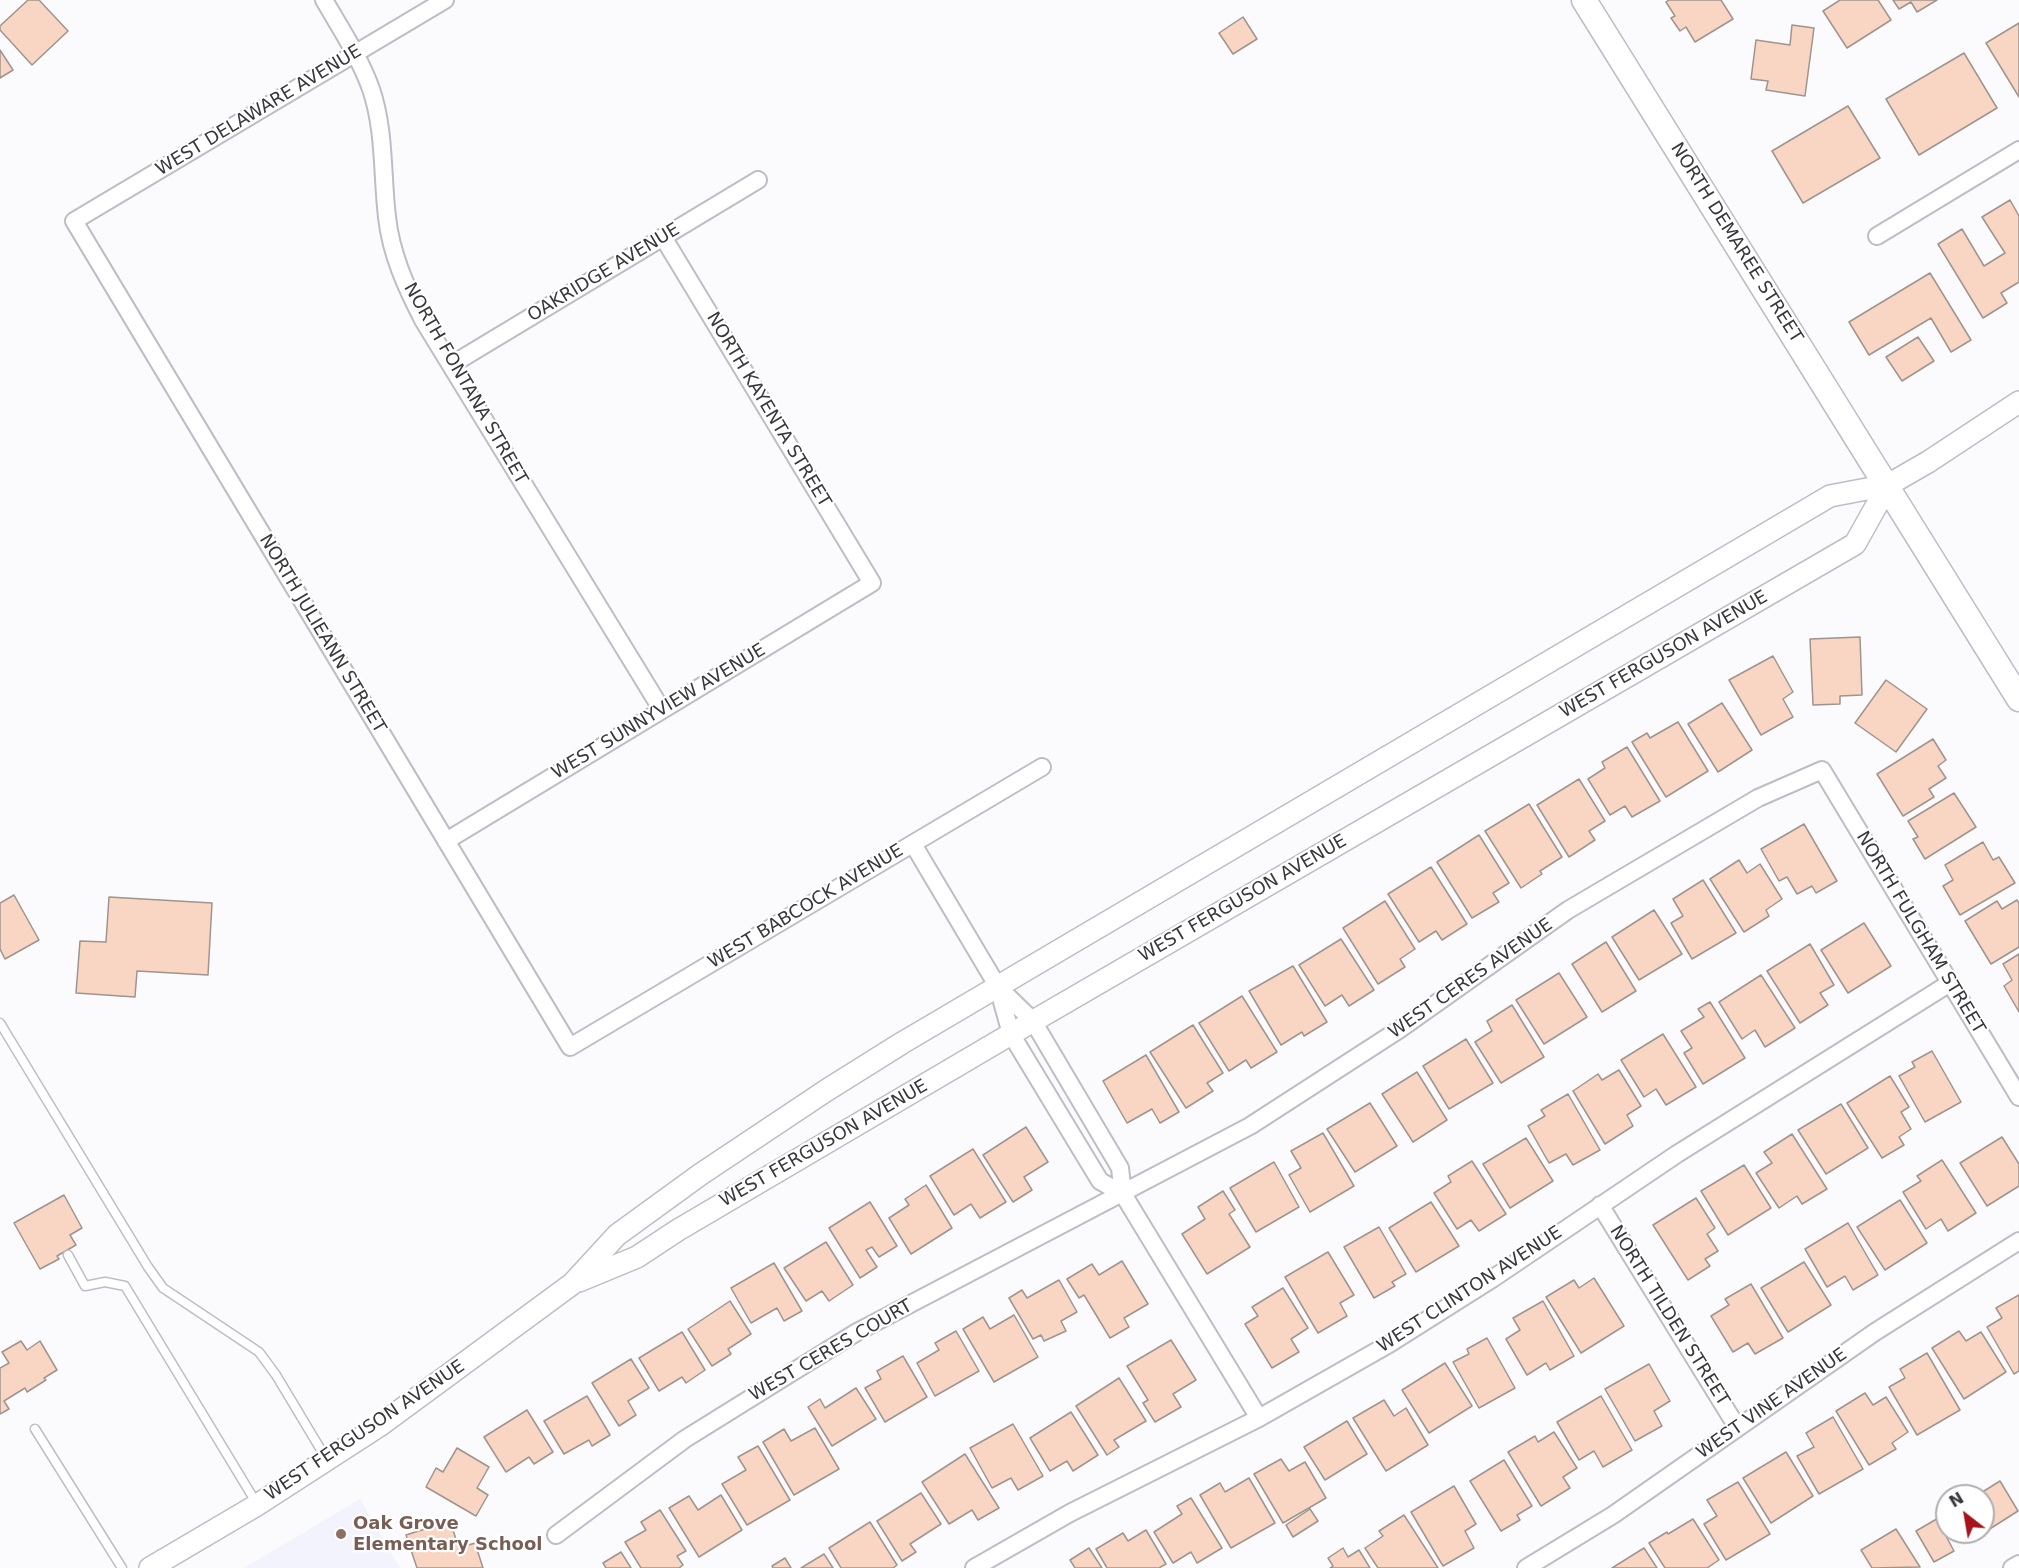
<!DOCTYPE html>
<style>
body{margin:0}
#map{position:relative;width:2019px;height:1568px;overflow:hidden;background:#fbfbfd;font-family:"DejaVu Sans",sans-serif}
canvas{display:block}
.north{position:absolute;left:1935px;top:1484px;width:60px;height:60px;box-sizing:border-box;background:#fff;border:2px solid #afafb1;border-radius:50%;rotate:329deg;font-size:16px;font-weight:700;line-height:24px;text-align:center;color:#38373c}
.north::after{content:'';display:block;margin:auto;width:21px;height:27px;background:#a7121b;clip-path:polygon(50% 0,100% 100%,50% 72%,0 100%)}
</style>
<div id="map">
<canvas width="2019" height="1568"></canvas>
<div class="north">N</div>
</div>
<script>
const ctx = document.querySelector('canvas').getContext('2d');
ctx.lineJoin = 'round';
function fillPath(path, color) {
  ctx.fillStyle = color;
  ctx.fill(path, 'evenodd');
}
function trace(path, color, width, dash) {
  ctx.strokeStyle = color;
  ctx.lineWidth = width;
  ctx.lineCap = dash ? 'butt' : 'round';
  ctx.setLineDash(dash || []);
  ctx.stroke(path);
}
function drawText(font, color, halo, rows, align = 'center') {
  ctx.font = font + ' "DejaVu Sans",sans-serif';
  ctx.lineWidth = 4.5;
  ctx.setLineDash([]);
  ctx.textBaseline = 'middle';
  ctx.strokeStyle = halo;
  ctx.fillStyle = color;
  for (const [text, x, y, turn = 0] of rows) {
    ctx.save();
    ctx.translate(x, y);
    ctx.rotate((+turn || 0) * Math.PI / 180);
    ctx.textAlign = isNaN(turn) ? turn : align;
    if (halo) ctx.strokeText(text, 0, 0);
    ctx.fillText(text, 0, 0);
    ctx.restore();
  }
}
const built = new Path2D(`
 M360 1499 400 1568H244Z`);
const building = new Path2D(`
 M28 0H39L68 31 32 65 0 30V26Z
 M1669 0H1721L1733 19 1695 42 1686 27 1680 31 1671 18 1675 16 1666 2Z
 M1840 0H1878L1891 20 1847 48 1823 11Z
 M1893 0H1937L1917 12 1911 2 1899 9Z
 M1243 17 1257 39 1233 54 1219 33Z
 M2019 23V97L1986 43Z
 M1792 25 1814 28 1805 96 1766 90 1768 81 1751 79 1756 40 1790 45Z
 M0 50 13 70 0 78Z
 M1964 53 1997 108 1919 155 1886 99Z
 M1848 106 1880 158 1803 203 1772 151Z
 M2010 200 2019 216V282L2001 293 2007 303 1983 318 1938 244 1962 229 1984 266 2005 253 1982 217Z
 M1930 273 1971 340 1951 352 1931 318 1869 355 1849 322Z
 M1918 337 1934 361 1902 381 1886 357Z
 M1860 637 1862 695 1840 696V704L1813 705 1810 639Z
 M1773 656 1793 692 1783 699 1793 717 1761 735 1729 680Z
 M1886 680 1927 709 1896 752 1855 723Z
 M1722 703 1752 750 1718 772 1688 724Z
 M1678 722 1708 771 1666 797 1632 742 1647 733 1650 738Z
 M1933 739 1946 760 1938 766 1946 778 1929 789 1934 797 1903 816 1877 774Z
 M1627 747 1660 801 1632 817 1625 806 1610 815 1588 779 1605 768 1602 762Z
 M1579 779 1605 821 1589 831 1595 840 1569 857 1537 805Z
 M1954 793 1976 827 1925 859 1913 839 1918 837 1908 821Z
 M1529 804 1562 857 1540 871 1542 874 1521 888 1485 831Z
 M1804 824 1837 881 1816 893 1812 886 1797 894 1787 877 1779 881 1761 849Z
 M1479 835 1509 883 1493 893 1499 902 1472 918 1437 862Z
 M1983 842 1993 860 1999 857 2015 883 1960 915 1943 886 1953 880 1945 865Z
 M1739 860 1747 873 1760 864 1782 899 1766 910 1769 916 1744 932 1710 879Z
 M1431 867 1467 924 1442 940 1436 931 1419 942 1388 894Z
 M1703 880 1736 933 1692 959 1671 923 1683 916 1673 899Z
 M14 895 39 940 5 959 0 949V903Z
 M109 897 212 903 208 975 137 971 135 997 76 993 80 941 106 942Z
 M2017 900 2019 903V947L1991 964 1965 921 1997 901 2002 909Z
 M1385 901 1415 949 1400 959 1405 967 1378 984 1343 928Z
 M1654 910 1682 954 1639 980 1612 937Z
 M1864 923 1891 966 1848 993 1821 950Z
 M1341 939 1374 990 1349 1006 1342 995 1325 1006 1299 965Z
 M1606 942 1636 991 1602 1012 1572 964Z
 M1810 944 1834 985 1820 993 1828 1005 1800 1023 1767 971Z
 M2019 954V1012L2004 986 2012 980 2003 964Z
 M1293 966 1327 1022 1304 1036 1302 1032 1281 1045 1249 991Z
 M1559 973 1587 1017 1544 1044 1516 1000Z
 M1761 975 1795 1028 1765 1047 1755 1030 1742 1039 1719 1002Z
 M1242 996 1277 1052 1251 1068 1246 1060 1229 1071 1199 1023Z
 M1710 1002 1745 1058 1703 1084 1684 1053 1692 1048 1681 1031 1704 1017 1698 1009Z
 M1512 1005 1544 1057 1501 1083 1475 1042 1492 1031 1487 1021Z
 M1193 1025 1223 1073 1207 1083 1213 1091 1186 1108 1150 1052Z
 M1663 1034 1696 1087 1666 1105 1656 1089 1644 1097 1621 1060Z
 M1466 1039 1493 1083 1449 1109 1423 1066Z
 M1932 1051 1961 1102 1925 1122 1899 1076 1915 1067 1912 1062Z
 M1146 1055 1179 1112 1160 1123 1152 1109 1127 1123 1103 1081Z
 M1619 1070 1641 1106 1627 1115 1633 1126 1605 1144 1573 1091 1598 1074 1602 1080Z
 M1417 1072 1447 1120 1413 1142 1382 1094Z
 M1890 1076 1909 1107 1901 1112 1911 1129 1899 1137 1904 1145 1882 1158 1847 1103Z
 M1568 1094 1600 1150 1573 1165 1566 1154 1549 1163 1528 1126 1545 1116 1541 1110Z
 M1370 1103 1397 1146 1355 1172 1327 1129Z
 M1841 1104 1868 1148 1826 1174 1798 1130Z
 M1026 1127 1048 1162 1024 1177 1032 1190 1013 1202 983 1155Z
 M1323 1133 1354 1186 1310 1212 1289 1175 1301 1168 1291 1151Z
 M1792 1134 1827 1189 1802 1204 1797 1196 1779 1208 1756 1173 1772 1163 1764 1152Z
 M2002 1137 2019 1164V1186L1987 1206 1960 1163Z
 M1526 1138 1553 1181 1510 1208 1483 1164Z
 M973 1149 1006 1202 980 1218 971 1204 954 1215 930 1176Z
 M1942 1160 1976 1213 1948 1231 1941 1219 1926 1229 1903 1192 1921 1181 1917 1176Z
 M1472 1161 1506 1214 1479 1231 1471 1220 1457 1229 1434 1193 1451 1182 1448 1176Z
 M1274 1162 1299 1207 1256 1232 1230 1188Z
 M1744 1165 1771 1208 1728 1235 1701 1191Z
 M926 1185 952 1228 911 1254 889 1218 909 1205 905 1199Z
 M1223 1191 1235 1210 1229 1214 1250 1247 1207 1274 1182 1234 1205 1219 1198 1207Z
 M64 1195 82 1228 70 1235 76 1245 57 1256 59 1259 40 1269 14 1223Z
 M1696 1198 1715 1228 1707 1234 1718 1251 1705 1259 1710 1266 1688 1280 1653 1225Z
 M1900 1200 1927 1243 1885 1270 1857 1227Z
 M870 1202 897 1246 879 1257 872 1247 866 1250 877 1267 860 1278 829 1228Z
 M1431 1202 1459 1246 1416 1272 1389 1228Z
 M1848 1223 1878 1275 1853 1290 1845 1276 1827 1287 1805 1249Z
 M1379 1227 1406 1274 1392 1282 1395 1286 1374 1298 1344 1247Z
 M826 1242 853 1285 829 1301 822 1291 806 1301 784 1268Z
 M1328 1252 1354 1295 1340 1303 1347 1316 1318 1333 1285 1277Z
 M1122 1261 1148 1304 1124 1318 1129 1327 1110 1338 1084 1295 1079 1298 1067 1279 1092 1264 1099 1275Z
 M1804 1262 1831 1305 1788 1332 1761 1288Z
 M774 1263 802 1311 784 1321 777 1308 751 1323 731 1288Z
 M1594 1278 1624 1326 1581 1353 1546 1297 1574 1280 1579 1288Z
 M1059 1280 1077 1312 1061 1321 1066 1331 1044 1341 1041 1335 1033 1339 1009 1298 1022 1290 1027 1298Z
 M1751 1284 1783 1338 1755 1354 1748 1343 1733 1352 1711 1316 1729 1305 1725 1299Z
 M1283 1288 1308 1328 1291 1339 1299 1352 1272 1368 1245 1324 1258 1316 1252 1307Z
 M2019 1295V1371L2014 1374 1987 1327 2002 1318 1996 1308Z
 M730 1301 751 1334 728 1349 731 1354 712 1366 688 1329Z
 M1543 1301 1574 1356 1550 1370 1546 1363 1527 1375 1506 1339 1520 1330 1513 1318Z
 M1014 1315 1038 1357 994 1382 963 1329 983 1317 990 1329Z
 M956 1331 979 1371 935 1396 917 1363 939 1350 935 1343Z
 M1959 1331 1966 1341 1981 1332 2006 1372 1964 1399 1932 1348Z
 M682 1332 705 1370 686 1383 682 1377 659 1391 639 1358Z
 M1487 1338 1515 1388 1479 1408 1453 1362 1469 1354 1467 1349Z
 M1171 1340 1196 1380 1173 1394 1181 1407 1155 1422 1143 1403 1148 1400 1127 1366Z
 M21 1341 27 1350 40 1341 57 1370 44 1378 46 1380 27 1392 25 1388 4 1401 9 1409 0 1414V1368L9 1363 2 1352Z
 M1927 1353 1960 1410 1917 1435 1889 1387 1905 1378 1900 1369Z
 M903 1356 927 1397 885 1422 865 1388 881 1379 877 1371Z
 M631 1359 649 1388 628 1401 636 1415 619 1426 592 1383Z
 M1445 1363 1472 1406 1429 1433 1402 1390Z
 M1649 1364 1670 1401 1654 1411 1662 1426 1635 1441 1605 1389Z
 M1119 1378 1146 1421 1114 1440 1119 1447 1107 1455 1076 1406Z
 M856 1388 876 1419 832 1446 808 1407 820 1399 825 1408Z
 M1865 1393 1873 1405 1886 1397 1908 1432 1892 1443 1896 1449 1869 1465 1836 1411Z
 M587 1396 610 1435 592 1446 589 1440 564 1454 544 1421Z
 M1601 1396 1632 1450 1603 1467 1594 1451 1579 1460 1557 1422Z
 M1384 1400 1394 1416 1406 1408 1428 1445 1386 1471 1353 1418Z
 M527 1410 553 1452 534 1464 529 1457 506 1472 484 1437Z
 M1071 1412 1098 1455 1073 1471 1067 1461 1050 1471 1030 1438Z
 M1833 1417 1863 1469 1819 1494 1797 1456 1814 1447 1806 1433Z
 M1347 1421 1367 1454 1325 1480 1304 1447Z
 M1013 1424 1043 1476 1018 1490 1011 1478 992 1488 970 1448Z
 M815 1428 839 1469 794 1495 763 1442 784 1429 791 1441Z
 M1554 1432 1577 1468 1563 1477 1570 1488 1541 1506 1508 1452 1535 1436 1538 1442Z
 M758 1446 790 1500 747 1525 722 1484 746 1470 738 1457Z
 M457 1448 489 1467 477 1488 488 1495 476 1516 426 1487 436 1468 443 1472Z
 M1786 1452 1813 1496 1771 1523 1743 1478Z
 M965 1454 999 1508 978 1520 972 1510 949 1524 922 1482Z
 M1281 1459 1289 1471 1305 1462 1326 1498 1283 1523 1254 1474Z
 M1504 1460 1532 1506 1517 1515 1520 1520 1501 1531 1470 1481Z
 M1249 1478 1275 1523 1231 1548 1200 1495 1220 1483 1225 1492Z
 M2000 1481 2018 1511 1985 1532 1983 1496H1976Z
 M1738 1482 1770 1534 1726 1560 1704 1524 1717 1516 1707 1500Z
 M1454 1486 1476 1524 1465 1531 1474 1548 1443 1566 1411 1512Z
 M921 1493 941 1524 910 1544 916 1552 902 1561 877 1521Z
 M721 1495 742 1530 699 1557 669 1508 689 1496 698 1510Z
 M1191 1498 1222 1548 1197 1563 1191 1552 1173 1563 1154 1532 1182 1514 1177 1506Z
 M1310 1509 1318 1521 1293 1537 1286 1525Z
 M660 1510 686 1551 677 1556 683 1565 679 1568H641L625 1542 646 1530 641 1522Z
 M1947 1513V1532H1958L1947 1538 1954 1551 1934 1562 1916 1531Z
 M1404 1515 1438 1568H1378L1365 1548 1383 1536 1379 1531Z
 M1693 1519 1719 1560 1707 1568H1665L1649 1543 1667 1532 1668 1534Z
 M450 1521 459 1548 475 1543 483 1568H417L406 1535Z
 M870 1522 897 1565 893 1568H841L829 1548Z
 M1896 1529 1920 1567 1872 1568 1861 1550Z
 M1146 1530 1166 1564 1159 1568H1107L1096 1549 1123 1533 1128 1541Z
 M1089 1548 1102 1568H1075L1070 1560Z
 M1343 1548 1348 1557 1359 1550 1370 1568H1330L1333 1566 1328 1558Z
 M1644 1548 1657 1568H1612Z
 M621 1552 631 1568H606L603 1563Z
 M824 1554 833 1568H801Z
 M785 1558 791 1568H773L772 1566Z`);
const service = new Path2D(`
 M0 1023 148 1267 163 1288 259 1352 276 1375 327 1460
 M68 1255 85 1286 105 1282 125 1286 257 1504
 M35 1429 122 1568`);
const minor = new Path2D(`
 M324 0C341 29 360 58 371 89 385 130 382 175 387 217 391 254 406 287 423 320L662 710
 M445 0 74 221 570 1047 1042 767
 M1877 236 2019 150
 M451 365 758 180
 M446 841 872 583 663 237
 M913 844 998 987 1033 1021 1120 1168 1123 1194 1259 1418
 M998 987 1011 1034 1100 1181 1123 1194
 M1600 1205 1737 1427
 M556 1535 685 1439 857 1332 1250 1126 1400 1029 1568 910 1758 798 1822 770 2019 1097
 M974 1568 1070 1513 1259 1418 1389 1344 1492 1279 1677 1154 1950 983
 M1526 1568 1613 1515 1875 1332 2019 1241
 M2012 1568 2019 1564`);
const tertiary = new Path2D(`
 M579 1281 637 1257 678 1230 1011 1034 1855 544 1888 485
 M150 1568 257 1505 379 1426 572 1284 617 1235 701 1174 827 1090 902 1043 1830 496 1888 485 1928 462 2019 402`);
const secondary = new Path2D(`
 M1584 0 2019 699`);
const markers = [
 [341,1534,6,"#8d6e63"]
];
const streetNames = [
 ["WEST DELAWARE AVENUE",259,111,-31],
 ["NORTH DEMAREE STREET",1736,243,58],
 ["OAKRIDGE AVENUE",604,273,-31],
 ["NORTH FONTANA STREET",465,384,60],
 ["NORTH KAYENTA STREET",768,410,59],
 ["NORTH JULIEANN STREET",322,634,59],
 ["WEST FERGUSON AVENUE",1664,655,-30],
 ["WEST SUNNYVIEW AVENUE",659,712,-31],
 ["WEST FERGUSON AVENUE",1243,899,-30],
 ["WEST BABCOCK AVENUE",806,907,-31],
 ["NORTH FULGHAM STREET",1920,933,59],
 ["WEST CERES AVENUE",1471,979,-35],
 ["WEST FERGUSON AVENUE",824,1144,-30],
 ["WEST CLINTON AVENUE",1470,1290,-33],
 ["NORTH TILDEN STREET",1669,1316,58],
 ["WEST CERES COURT",831,1351,-30],
 ["WEST VINE AVENUE",1772,1404,-35],
 ["WEST FERGUSON AVENUE",365,1431,-34]
];
const educationNames = [
 ["Oak Grove",353,1524],
 ["Elementary School",353,1545]
];
fillPath(built, '#f3f3fe');
fillPath(building, '#f8d6c3');
trace(building, '#9f948e', 1.5);
trace(service, '#bdbdc8', 11);
trace(minor, '#bdbdc8', 20);
trace(tertiary, '#bdbdc8', 24);
trace(secondary, '#bdbdc8', 27);
trace(service, '#fff', 8);
trace(minor, '#fff', 16);
trace(tertiary, '#fff', 21);
trace(secondary, '#fff', 24);
for (const [x, y, r, color] of markers) {
  const dot = new Path2D();
  dot.arc(x, y, r, 0, 2 * Math.PI);
  ctx.fillStyle = color;
  ctx.fill(dot);
  trace(dot, '#fff', 2);
}
drawText('18px', '#38373c', '#fff', streetNames);
drawText('bold 18px', '#785e54', '#fff', educationNames, 'left');
</script>
